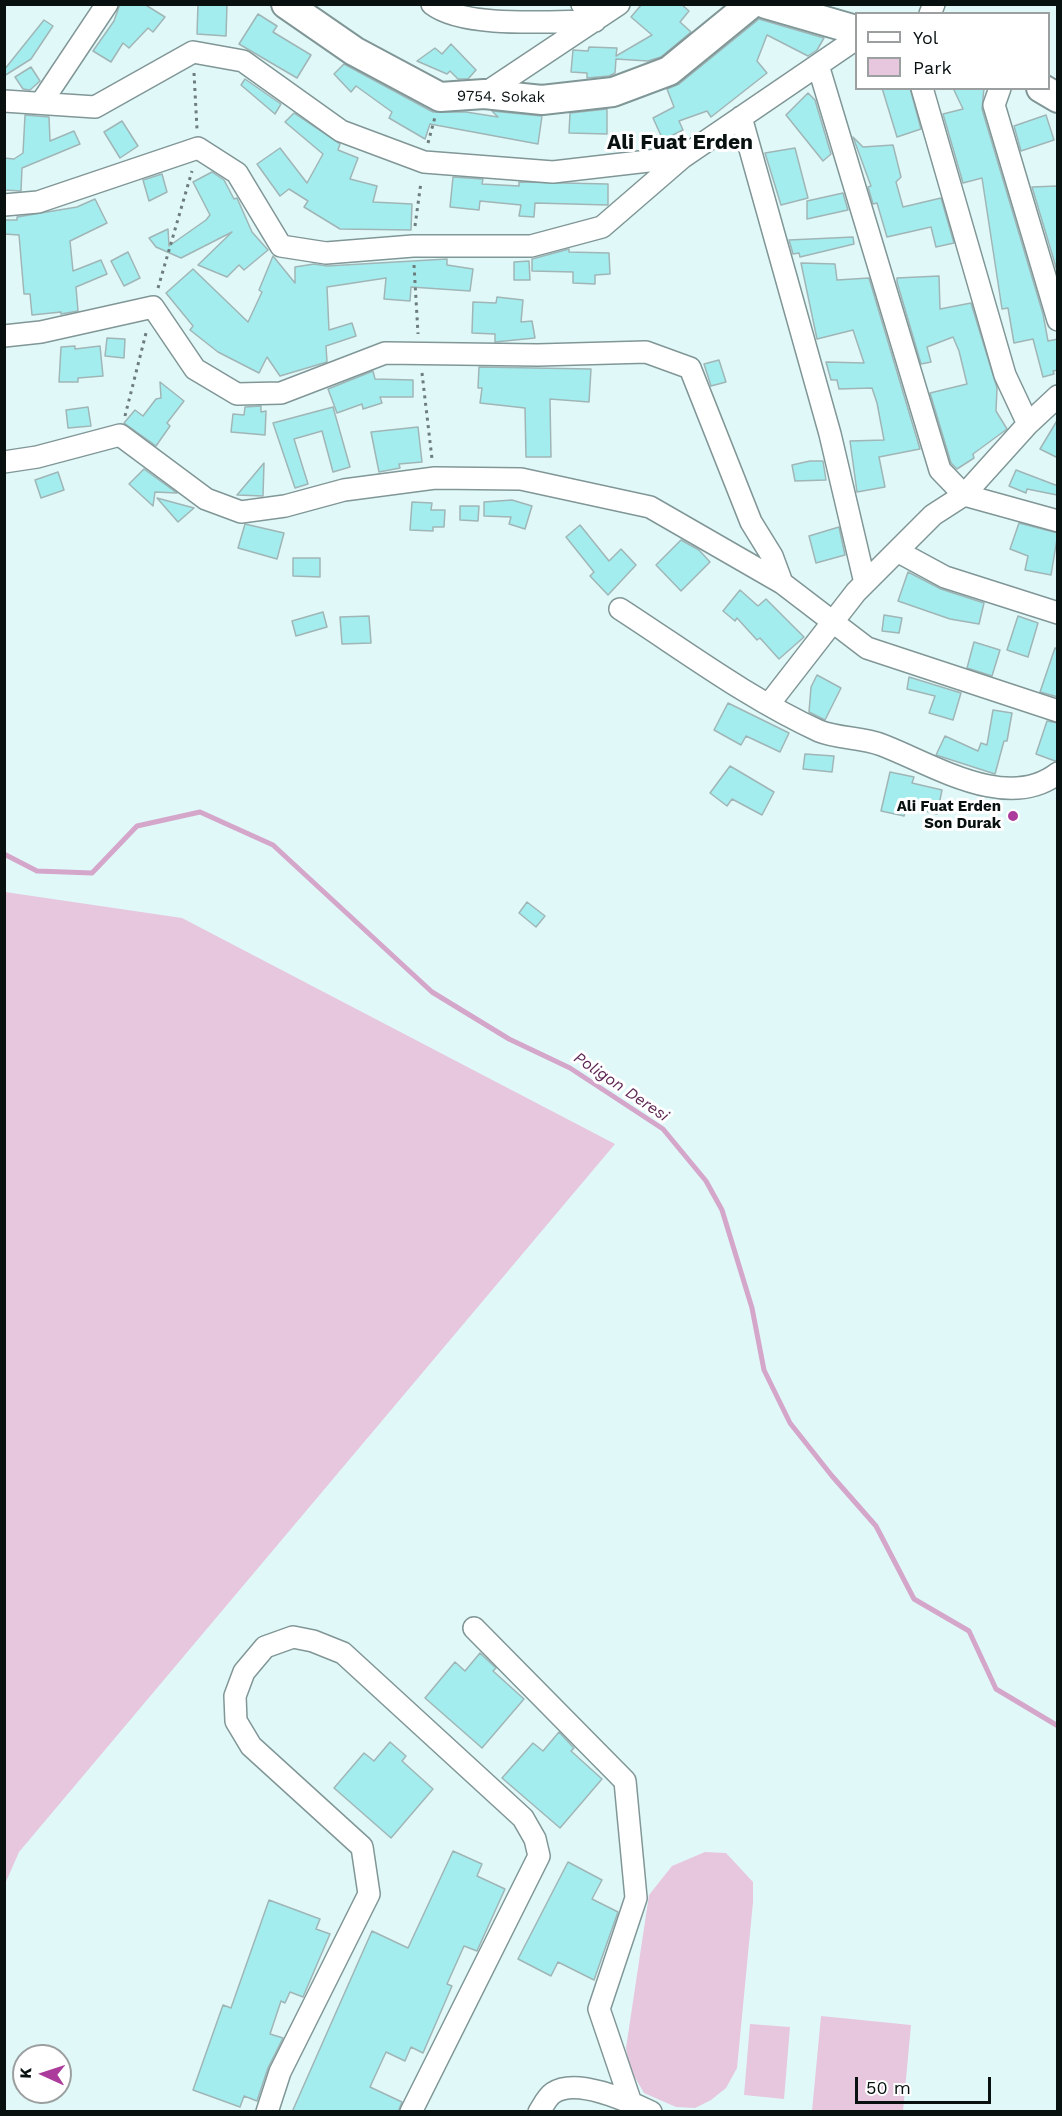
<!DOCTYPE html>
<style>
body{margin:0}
#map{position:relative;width:1062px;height:2116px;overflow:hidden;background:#e1f8f9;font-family:"Work Sans",sans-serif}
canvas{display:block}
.frame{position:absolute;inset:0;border:6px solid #081010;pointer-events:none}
.legend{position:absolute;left:855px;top:12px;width:195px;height:78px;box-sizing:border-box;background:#fff;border:2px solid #9c9f9f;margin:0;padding:8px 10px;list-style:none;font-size:18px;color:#081010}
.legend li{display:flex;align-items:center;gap:12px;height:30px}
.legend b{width:30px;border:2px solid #9c9f9f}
.north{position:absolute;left:12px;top:2044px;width:60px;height:60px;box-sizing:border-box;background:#fff;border:2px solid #9c9f9f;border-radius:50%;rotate:273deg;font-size:16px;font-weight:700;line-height:24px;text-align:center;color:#081010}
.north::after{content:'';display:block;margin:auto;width:21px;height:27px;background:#ab3c9b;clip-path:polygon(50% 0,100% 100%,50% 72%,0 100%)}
.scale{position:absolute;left:855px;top:2077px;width:136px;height:27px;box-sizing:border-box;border:3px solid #081010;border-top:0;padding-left:8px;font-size:18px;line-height:21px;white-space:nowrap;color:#081010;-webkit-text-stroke:4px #fff;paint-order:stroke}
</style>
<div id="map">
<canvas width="1062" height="2116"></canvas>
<div class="frame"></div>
<ul class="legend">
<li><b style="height:8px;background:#fff"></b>Yol</li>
<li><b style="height:16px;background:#e6c7de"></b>Park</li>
</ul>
<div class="north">K</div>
<div class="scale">50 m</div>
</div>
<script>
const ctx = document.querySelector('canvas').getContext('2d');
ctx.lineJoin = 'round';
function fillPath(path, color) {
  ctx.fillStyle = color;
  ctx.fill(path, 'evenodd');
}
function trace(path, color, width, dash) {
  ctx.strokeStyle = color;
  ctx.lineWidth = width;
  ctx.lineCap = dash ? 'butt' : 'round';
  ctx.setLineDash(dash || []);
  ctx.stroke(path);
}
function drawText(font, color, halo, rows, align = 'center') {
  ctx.font = font + ' "Work Sans",sans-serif';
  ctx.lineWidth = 6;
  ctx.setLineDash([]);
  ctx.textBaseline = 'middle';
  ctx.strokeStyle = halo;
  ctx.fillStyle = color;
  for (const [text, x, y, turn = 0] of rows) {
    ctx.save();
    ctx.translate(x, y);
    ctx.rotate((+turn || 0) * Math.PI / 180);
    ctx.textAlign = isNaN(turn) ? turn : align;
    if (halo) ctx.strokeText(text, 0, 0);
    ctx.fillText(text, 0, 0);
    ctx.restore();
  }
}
const green = new Path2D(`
 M5 892 182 918 615 1144 19 1852 5 1884Z
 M705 1852 726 1853 753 1882V1902L737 2068 726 2088 711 2100 695 2108 676 2107 644 2093 629 2067 626 2048 649 1895 672 1866Z
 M821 2016 911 2025 903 2111H812Z
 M750 2024 790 2027 784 2099 744 2095Z`);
const stream = new Path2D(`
 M4 854 37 871 92 873 137 826 200 812 273 845 432 992 509 1039 570 1068 663 1129 706 1181 722 1210 752 1308 764 1370 790 1423 832 1476 876 1526 914 1599 969 1631 996 1689 1058 1726`);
const building = new Path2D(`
 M120 4H144L165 17 153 32 148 28 129 48 123 43 111 62 93 51 114 21Z
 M198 4H227L226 36 197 34Z
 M642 4H681L689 11 680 22 691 32 661 57 648 61 616 59 615 73 609 76 587 78V73L571 72 573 50 588 51 589 47 617 48 616 56 652 35 631 17Z
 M258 14 277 26 273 32 311 55 297 78 239 44Z
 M759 19 824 38 817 50 808 56 767 35 757 61 767 73 711 117 707 111 679 121 683 130 663 140 653 118 674 107 667 89 679 84Z
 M44 20 53 26 31 59 4 76V70Z
 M451 44 476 70 468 79H458L450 71 447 74 417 61 435 48 442 54Z
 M344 64 433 112H466L498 117 492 111 542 116 538 144 430 124 425 139 389 118 392 112 356 86 351 92 334 74Z
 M31 67 40 81 30 90 23 89 15 77Z
 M245 79 281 104 275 114 241 85Z
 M882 88H910L921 129 897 137Z
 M953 88H984L982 109 1043 314 1048 341 1058 339V370L1053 371 1054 374 1043 377 1033 339 1014 343 1008 308 1002 309 982 178 963 183 943 114 963 109Z
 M808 93 815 100 831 154 823 161 786 115Z
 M607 109V134L569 133 570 113Z
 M294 113 340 144 338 150 358 158 350 179 377 186 373 202 412 204 411 230 340 229 304 207 308 201 289 189 280 196 257 164 280 148 307 183 323 154 285 122Z
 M25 115 49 117 50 141 74 131 80 144 22 168 21 191 4 190V158L14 159 23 153Z
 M1046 115 1054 140 1021 151 1014 126Z
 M122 121 138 146 120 158 104 132Z
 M853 137 863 147 893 145 901 177 896 182 903 207 941 198 954 243 936 247 931 227 887 237 877 203 873 204 868 187 871 186Z
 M795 148 808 198 781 205 765 153Z
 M212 172 224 180 234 199 237 198 252 232 268 250 244 270 239 265 227 277 198 265 232 232 181 258 156 247 149 238 168 229 169 246 206 220 210 215 193 182Z
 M162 174 167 192 149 201 143 180Z
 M453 177 483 179 482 184 519 186V182L608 184V205L535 203 534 217 519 216 521 205 480 201 479 210 450 207Z
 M1057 186 1058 213V274L1032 187Z
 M843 193 848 210 807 219V201Z
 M95 199 107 223 70 241 73 271 101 260 107 274 76 287 78 311 61 314V312L32 315 30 294H24L19 235 4 234V220H17V217L77 207Z
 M853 237 854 244 800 257 799 253 793 254 789 240Z
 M569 249V252L609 253 610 274 595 275V284L573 283V272L532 271V259Z
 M128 252 140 278 124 286 111 261Z
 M273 256 295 283V267L314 264 327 266 447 259V265L473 269 470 291 411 287 410 301 384 299 386 278 327 287 329 330 352 323 356 336 326 346 327 362 280 376 267 357 259 373 218 352 190 330 193 326 166 293 193 269 248 322 262 292 259 290Z
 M529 261 530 280H514V262Z
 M801 263 835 264 837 280 869 278 920 449 879 457 885 487 857 492 850 441 884 440 877 403 872 388 839 389 837 380H831L826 362 864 363 853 330 817 339Z
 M939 276 940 309 971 303 997 388 996 411 1007 429 973 454 974 458 957 469 951 463 930 393 967 384 959 351 953 337 927 347 931 362 921 364 897 282V278Z
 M497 297 523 300 521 322 532 321 535 338 495 342V334L472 333 473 302 496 303Z
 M107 338 125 339 124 358 105 356Z
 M75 346V349L100 346 103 376 78 378V382H59L61 347Z
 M719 360 726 382 711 386 704 364Z
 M479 367 591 369 589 402 550 399 551 457H526L525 408 480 403 482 388H478Z
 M373 371 375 379 413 380V397H380L382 403 363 409 362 404 337 413 328 389Z
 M160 382 184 401 167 423 170 426 156 446 124 423 135 410 143 416 156 399 161 398Z
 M261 406V412L266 411 265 435 231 432 233 414 244 415 245 407Z
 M88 407 91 426 68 428 66 410Z
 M333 407 350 467 333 472 322 431 294 439 308 484 295 488 273 423Z
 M1058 419V458L1040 449Z
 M418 427 422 462 399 464 400 468 379 472 371 432Z
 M810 461H823L826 480 795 481 792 465Z
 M264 463 263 496 237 495Z
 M144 469 177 493 155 492 153 506 129 484Z
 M1016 470 1058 486 1057 495 1027 489 1026 493 1009 486Z
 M58 472 64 490 41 498 35 480Z
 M157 498 194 508 178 522Z
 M512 500 532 506 525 529 509 524 511 517 484 516V502Z
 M412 502 432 503 431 510H445L444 527H433V531L410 530Z
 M460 506H479L478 521 460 520Z
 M1019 523 1058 533 1051 575 1025 570 1028 556 1010 549Z
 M245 524 284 533 277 559 238 548Z
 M580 525 609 561 621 549 636 565 608 595 590 576 594 572 566 537Z
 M839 527 845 555 816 563 809 536Z
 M681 540 699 550 710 562 681 591 656 565Z
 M293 558H320V577L293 576Z
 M908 572 941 589 984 603 979 624 950 619 898 601Z
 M740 590 758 606 766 599 804 637 779 659 760 638 757 640 737 618 735 621 723 611Z
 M323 612 327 627 296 636 292 621Z
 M884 615 902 618 899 633 882 631Z
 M369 616 371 643 342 644 340 617Z
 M1018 616 1038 623 1028 657 1007 650Z
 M974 642 1000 650 992 676 967 668Z
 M1055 648 1058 649V697L1040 692Z
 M817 675 841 688 825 720 809 712 811 687Z
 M909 677 961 693 953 720 929 713 935 696 907 689Z
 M728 703 789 733 780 752 746 736 741 745 714 730Z
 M993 710 1012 713 1007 741H1004L995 774 936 755 945 736 978 751 981 743 987 745Z
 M1047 721 1058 723V760L1055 761 1036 754Z
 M805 754 834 756 832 772 803 769Z
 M730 766 774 792 762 815 732 799 727 806 710 793Z
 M890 772 914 777 912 783 942 790 937 814 907 807 904 816 881 811Z
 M527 902 545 916 536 927 519 913Z
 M480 1653 496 1668 493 1671 524 1699 482 1748 425 1698 455 1662 465 1671Z
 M559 1732 574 1748 571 1751 602 1779 560 1828 502 1778 533 1743 543 1751Z
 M390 1742 406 1756 402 1761 433 1789 391 1838 334 1788 364 1753 374 1761Z
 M453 1851 482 1864 477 1876 505 1889 477 1951 464 1946 447 1984 452 1986 423 2053 411 2047 405 2061 386 2052 370 2087 402 2102 398 2112H292L372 1931 408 1948Z
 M568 1862 602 1880 592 1899 618 1912 594 1980 558 1962 551 1976 518 1959Z
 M269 1900 320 1919 316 1929 330 1934 303 1997 290 1992 285 2003 281 2001 270 2034 283 2038 268 2068 257 2101 244 2096 240 2107 193 2090 223 2005 231 2008Z`);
const path = new Path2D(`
 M194 73 197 129
 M428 143 435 117
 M415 226 421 182
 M414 265 418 334
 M158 288 192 171
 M422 373 432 459
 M125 416 146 333`);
const street = new Path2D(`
 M432 4C464 29 554 21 595 21L582 4
 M930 14 934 4
 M818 65 940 470 964 495 1058 521
 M922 88 1005 375 1028 424
 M1000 88 994 105 1058 320
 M484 94 619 4
 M4 101 95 107 193 52 243 61 341 131 424 162 553 172 683 157
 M41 103 107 4
 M741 117 830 434 865 583
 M4 205 38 202 198 148 237 173 281 246 326 253 413 246H531L602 227 683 157 856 39
 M4 336 41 332 153 307 195 369 237 394 281 393 385 353 538 355 646 352 690 368 751 522 772 556 782 583
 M4 462 37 457 120 435 206 499 241 512 285 506 344 490 435 478 521 479 650 507 782 583 867 648 1058 711
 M897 551 945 577 1058 613
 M620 609C685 651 749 699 819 731 839 739 862 737 882 745 932 764 1007 813 1058 773
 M769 704 856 592 933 515 964 495 1028 424 1058 396
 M474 1628 625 1781 636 1898 599 2009 631 2103
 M267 2112 280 2072 369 1894 362 1847 251 1746 236 1721 235 1696 244 1672 265 1647 293 1637 313 1641 343 1653 523 1818 535 1839 539 1856 411 2112
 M539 2112C543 2106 547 2097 553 2093 576 2077 628 2101 651 2112`);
const secondary = new Path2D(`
 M286 4 354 51 440 97 484 94 542 100 613 92 669 71 751 4
 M766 4 856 30
 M1041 88 1058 98`);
const markers = [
 [1013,816,6,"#ab3c9b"]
];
const streetNames = [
 ["9754. Sokak",501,97,1]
];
const poiNames = [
 ["Ali Fuat Erden",1001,807],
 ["Son Durak",1001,824]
];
const waterNames = [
 ["Poligon Deresi",621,1087,34]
];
const districtNames = [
 ["Ali Fuat Erden",680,143]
];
fillPath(green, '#e6c7de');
trace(stream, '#d4a6ca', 5);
fillPath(building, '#a4edef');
trace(building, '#a0b5b6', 1.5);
trace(street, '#819696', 24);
trace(secondary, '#819696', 32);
trace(path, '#6d7c7c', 3, [3, 4.5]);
trace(street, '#fff', 21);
trace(secondary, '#fff', 28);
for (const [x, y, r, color] of markers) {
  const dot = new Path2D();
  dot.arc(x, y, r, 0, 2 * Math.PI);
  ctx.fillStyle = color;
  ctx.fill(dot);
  trace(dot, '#fff', 2);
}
drawText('15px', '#081010', '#fff', streetNames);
drawText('bold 15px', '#081010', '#fff', poiNames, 'right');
drawText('italic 16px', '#5c2553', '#fff', waterNames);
drawText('bold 21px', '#081010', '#fff', districtNames);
</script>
